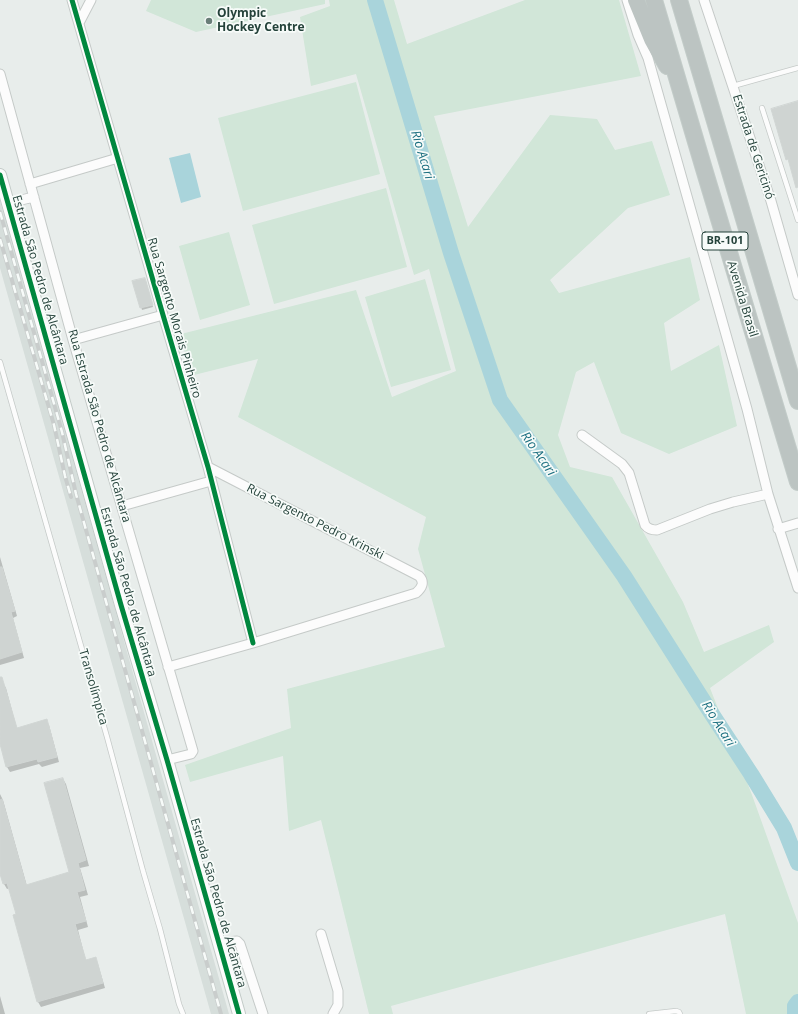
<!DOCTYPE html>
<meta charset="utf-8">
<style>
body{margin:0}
canvas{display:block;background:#e8edeb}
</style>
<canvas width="798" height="1014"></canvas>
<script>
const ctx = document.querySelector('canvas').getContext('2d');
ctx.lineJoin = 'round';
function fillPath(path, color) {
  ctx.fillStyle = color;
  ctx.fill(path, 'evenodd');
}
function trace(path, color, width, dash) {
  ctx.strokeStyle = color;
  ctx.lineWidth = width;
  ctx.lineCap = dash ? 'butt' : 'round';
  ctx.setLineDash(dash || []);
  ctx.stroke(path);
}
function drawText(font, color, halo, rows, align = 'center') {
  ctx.font = font + ' "Open Sans",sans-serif';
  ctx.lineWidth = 3.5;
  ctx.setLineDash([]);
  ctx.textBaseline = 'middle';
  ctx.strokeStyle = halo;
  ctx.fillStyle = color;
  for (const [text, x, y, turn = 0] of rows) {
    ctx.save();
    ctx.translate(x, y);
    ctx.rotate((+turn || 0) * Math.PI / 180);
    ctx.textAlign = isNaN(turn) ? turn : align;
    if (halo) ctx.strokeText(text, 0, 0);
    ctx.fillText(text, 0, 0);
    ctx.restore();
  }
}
const built = new Path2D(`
 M0 201 229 1014H211L0 268Z`);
const green = new Path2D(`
 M151 0H325V4L196 32 146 11Z
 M329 0H394L407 44 525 0H619L641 76 434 116 468 227 550 115 597 119 615 150 652 141 670 195 628 208 550 280 559 293 690 257 700 300 664 323 671 371 719 345 737 426 669 454 621 433 594 362 576 372 558 435 570 467 612 477 683 602 704 652 769 625 774 642 710 688 752 795 798 923V1014H746L725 914 391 1006 393 1014H369L321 820 289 831 283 756 190 782 185 765 291 728 287 689 445 647 418 549 426 517 238 417 258 359 190 376 181 334 356 290 392 397 456 371 429 269 414 275 356 74 311 86 300 17 330 6Z
 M356 82 380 174 243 211 218 118Z
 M386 188 407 267 274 304 252 225Z
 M229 232 250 305 200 320 179 246Z
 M425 279 451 370 391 387 365 297Z`);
const water = new Path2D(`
 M190 153 201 197 181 203 169 158Z`);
const shadow = new Path2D(`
 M146 281 153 307 142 310 134 282Z
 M0 557 17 616 13 618 24 658 0 665Z
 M3 683 6 688 17 729 46 721 49 725 59 762 42 767 39 764 10 772 7 767 0 741V684Z
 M63 779 66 784 89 866 80 868 88 895 80 897 88 927 78 930 86 961 95 958 98 964 105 988 41 1007 38 1002 17 915 10 888 7 889 4 884 0 870V794L3 800 27 886 71 873Z
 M0 996 5 1014H0Z`);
const river = new Path2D(`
 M375 0 451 253 500 400 624 576 704 702 751 774 784 828 798 863
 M795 1014V1006L798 1002`);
const building = new Path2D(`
 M798 101V187L796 188 788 159 786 160 771 109Z
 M145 278 153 305 140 308 132 281Z
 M0 567H2L15 611 11 612 22 652 0 659Z
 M0 677H2L17 728 47 719 57 757 38 762 37 759 6 767 0 744Z
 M63 778 86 860 78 863 85 890 77 892 86 921 75 924 86 960 96 957 103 983 37 1002 13 915 16 914 7 883 3 884 0 874V800L2 799 26 885 69 872 44 783Z`);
const lane = new Path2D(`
 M733 86 798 68
 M762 108 798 220
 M0 362 107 737 143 871 160 929 179 1004 183 1014
 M649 1014 676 1011 679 1012 680 1014`);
const street = new Path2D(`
 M72 0 163 315 208 467 253 643
 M627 0 638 35 648 58 747 409 768 494 798 588
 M704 0 771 201 798 295
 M79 23 91 0
 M0 74 73 340 193 751 191 754 167 760
 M30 184 118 158
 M8 203 34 197
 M73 340 163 315
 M582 435 622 464 629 473 645 525C648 529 652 530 657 530L710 509 733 502 768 494
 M122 506 211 481
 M778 529 798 523
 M168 667 253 643 416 593C422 588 425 582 419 576L208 467
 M321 934 338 991V1005L333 1014
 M219 943 237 941 240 944 263 1014`);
const secondary = new Path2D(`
 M0 175 121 605 167 760 239 1014`);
const highway = new Path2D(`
 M636 0 652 39 667 66
 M654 0 704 169 798 482
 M679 0 798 401`);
const rail = new Path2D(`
 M0 212 62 432 76 494 221 1014
 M0 239 54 425 65 476 71 497`);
const cycleway = new Path2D(`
 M72 0 163 315 208 467 253 643
 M0 175 121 605 167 760 239 1014`);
const markers = [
 [209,21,4,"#697e78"]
];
const shields = [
 [725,241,46]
];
const shieldNames = [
 ["BR-101",725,241]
];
const poiNames = [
 ["Olympic",217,14],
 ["Hockey Centre",217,28]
];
const streetNames = [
 ["Estrada de Gericinó",753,147,72],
 ["Estrada São Pedro de Alcântara",40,280,74],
 ["Avenida Brasil",742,299,73],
 ["Rua Sargento Morais Pinheiro",174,318,74],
 ["Rua Estrada São Pedro de Alcântara",99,426,74],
 ["Rua Sargento Pedro Krinski",315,522,27],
 ["Estrada São Pedro de Alcântara",128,592,74],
 ["Transolímpica",93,687,74],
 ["Estrada São Pedro de Alcântara",218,903,74]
];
const waterNames = [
 ["Rio Acari",422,155,73],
 ["Rio Acari",538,454,55],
 ["Rio Acari",718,724,58]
];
fillPath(built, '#d6dedb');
fillPath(green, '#d1e6d8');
fillPath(water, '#a9d4db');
fillPath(shadow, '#0003');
trace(river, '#a9d4db', 16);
fillPath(building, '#cfd4d2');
trace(building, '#d1d6d4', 1);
trace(lane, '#c5cac8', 6);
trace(street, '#c5cac8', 11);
trace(secondary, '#c3cbc8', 14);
trace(highway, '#c3ccc9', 18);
trace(lane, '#fcfcfc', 4.5);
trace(street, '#fcfcfc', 9);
trace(secondary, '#fcfcfc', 12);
trace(highway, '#bcc4c2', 16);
trace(rail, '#c9cdcc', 4);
trace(rail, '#f7fbf9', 2.5, [8]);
trace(cycleway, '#00873e', 5);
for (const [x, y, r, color] of markers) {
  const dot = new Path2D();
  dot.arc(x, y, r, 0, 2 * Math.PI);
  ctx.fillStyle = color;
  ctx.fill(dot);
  trace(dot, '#f7fbf9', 1.5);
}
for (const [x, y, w] of shields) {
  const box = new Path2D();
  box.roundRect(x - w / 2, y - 9, w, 18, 3);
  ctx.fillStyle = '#f7fbf9';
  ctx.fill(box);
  trace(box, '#24423a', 1);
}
drawText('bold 11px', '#24423a', null, shieldNames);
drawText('bold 12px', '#24423a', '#f7fbf9', poiNames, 'left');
drawText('12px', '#24423a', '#f7fbf9', streetNames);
drawText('italic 13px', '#1c6f80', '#f7fbf9', waterNames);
</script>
